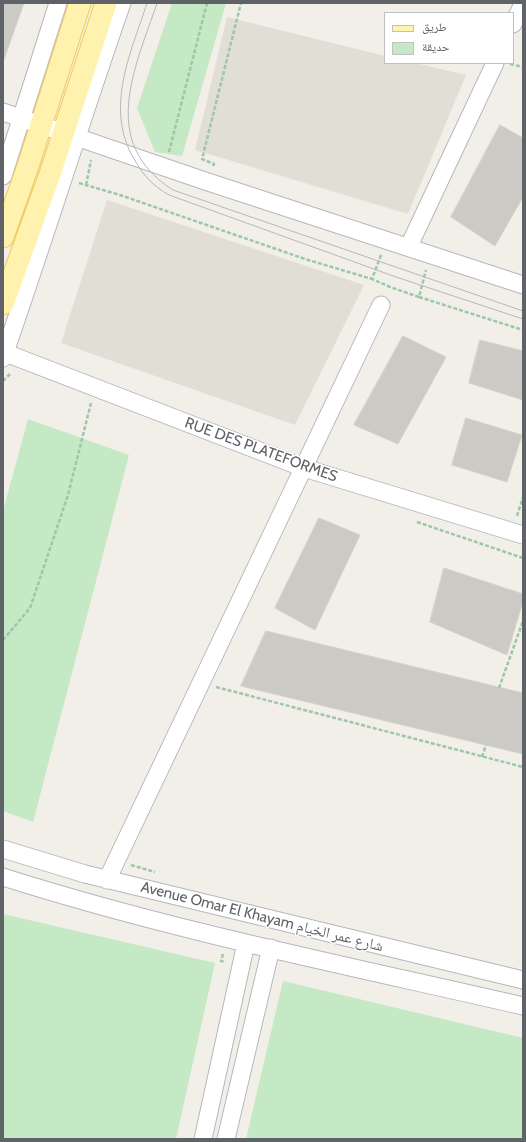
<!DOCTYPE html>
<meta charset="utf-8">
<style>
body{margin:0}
#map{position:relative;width:526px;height:1142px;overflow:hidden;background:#f1efe8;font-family:Cabin,"Noto Naskh Arabic",sans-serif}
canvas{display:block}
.frame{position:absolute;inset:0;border:4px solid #5f6368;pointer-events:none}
.legend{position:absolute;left:384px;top:12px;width:130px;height:52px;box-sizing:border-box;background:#fff;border:1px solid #bfc1c3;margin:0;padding:5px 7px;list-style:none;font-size:12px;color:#5f6368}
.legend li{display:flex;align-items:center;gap:8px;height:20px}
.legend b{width:20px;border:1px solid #bfc1c3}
</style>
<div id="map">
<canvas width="526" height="1142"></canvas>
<div class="frame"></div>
<ul class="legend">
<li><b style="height:5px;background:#fff2af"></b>طريق</li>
<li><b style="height:11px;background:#c5e8c5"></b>حديقة</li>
</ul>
</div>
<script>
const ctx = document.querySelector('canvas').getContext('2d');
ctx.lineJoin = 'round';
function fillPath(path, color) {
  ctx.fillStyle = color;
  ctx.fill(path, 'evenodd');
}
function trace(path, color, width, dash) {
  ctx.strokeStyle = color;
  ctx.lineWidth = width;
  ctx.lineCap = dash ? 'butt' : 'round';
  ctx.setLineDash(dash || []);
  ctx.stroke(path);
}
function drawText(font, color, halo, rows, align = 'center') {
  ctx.font = font + ' Cabin,"Noto Naskh Arabic",sans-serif';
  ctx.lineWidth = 3;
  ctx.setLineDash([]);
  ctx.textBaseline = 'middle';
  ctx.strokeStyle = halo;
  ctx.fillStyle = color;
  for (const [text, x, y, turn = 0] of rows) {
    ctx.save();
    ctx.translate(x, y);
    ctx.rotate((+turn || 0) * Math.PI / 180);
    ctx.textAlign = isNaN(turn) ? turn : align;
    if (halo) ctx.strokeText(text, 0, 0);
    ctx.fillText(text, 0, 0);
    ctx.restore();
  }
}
const education = new Path2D(`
 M227 17 385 56V63H415L466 75 408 214 195 150Z
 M107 200 364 285 295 425 61 343Z`);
const green = new Path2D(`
 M172 3H226L182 156 155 152 137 108Z
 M28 419 129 455 33 822 3 811V511Z
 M3 914 215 963 176 1139H3Z
 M283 981 523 1038V1139H246Z`);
const building = new Path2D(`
 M3 3H24L3 62Z
 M500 125 523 138V197L495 246 451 217Z
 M403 336 446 357 398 444 354 425Z
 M480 340 523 351V400L469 383Z
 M466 418 522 435 507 482 452 465Z
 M319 518 360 535 315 630 275 608Z
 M444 568 523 594V601L507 655 430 622Z
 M266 631 523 693V754L241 686Z`);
const path = new Path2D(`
 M510 64 523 67
 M169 152 207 3
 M213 166 214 164 202 159 241 3
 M79 183 120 195 305 259 372 279
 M86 185 91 160
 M381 255 372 279 390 287 419 297 426 270
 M419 297 523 330
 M3 381 10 374
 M517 516 523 497
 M417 522 523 558
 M3 640 30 608 68 495 91 403
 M216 687 523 767
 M499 688 523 621
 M482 757 486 745
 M131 865 155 872
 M223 954 221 961 225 962`);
const minor = new Path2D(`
 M513 24 523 4
 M3 112 208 182 523 285
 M3 176 58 3
 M409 246 495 63
 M3 352 304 468 523 535
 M3 358C44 240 81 121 122 3
 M3 849 85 874 523 980
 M3 877C173 931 349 966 523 1006
 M107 880 381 305
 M203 1139 246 943
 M226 1139 271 948`);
const major = new Path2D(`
 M3 237 28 166 80 3
 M3 304 50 174 106 3`);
const tram = new Path2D(`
 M147 3C131 53 104 108 134 159 143 175 153 186 169 195L396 277 523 319
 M157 3C135 69 98 142 173 190L523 311`);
const streetNames = [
 ["RUE DES PLATEFORMES",261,450,20],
 ["Avenue Omar El Khayam شارع عمر الخيام",262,917,14]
];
fillPath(education, '#e1ded6');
fillPath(green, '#c5e8c5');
fillPath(building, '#cccac5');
trace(building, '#d6d1c6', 1);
trace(minor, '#b5b8bc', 19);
trace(major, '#f2c960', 23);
trace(path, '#9cc7a9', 2.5, [4, 2]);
trace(minor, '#fff', 17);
trace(major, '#fff2af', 21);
trace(tram, '#b6b7b8', 1);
drawText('15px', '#5f6368', '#fff', streetNames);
</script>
